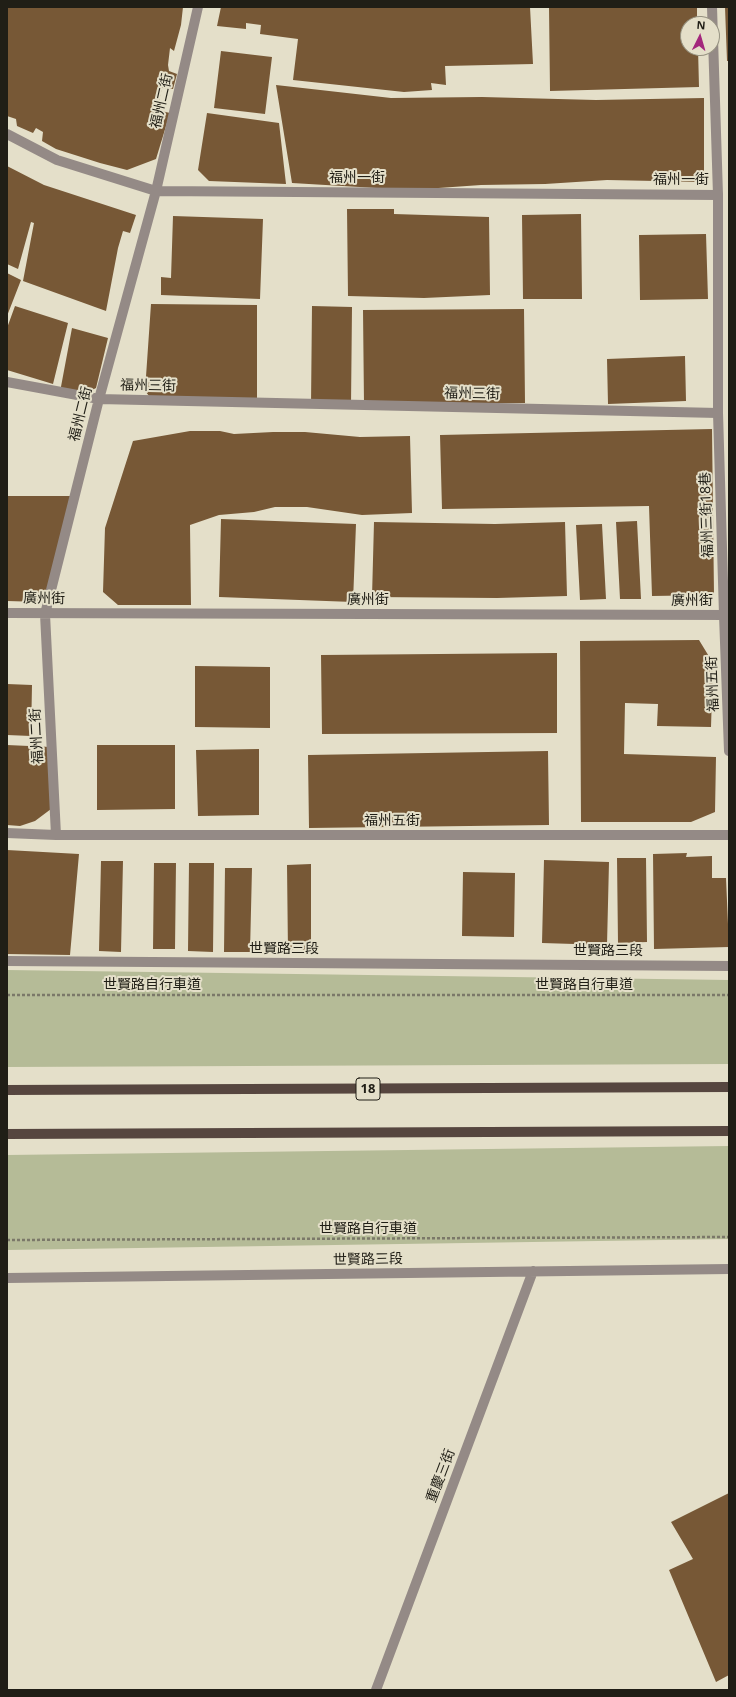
<!DOCTYPE html>
<meta charset="utf-8">
<style>
body{margin:0}
#map{position:relative;width:736px;height:1697px;overflow:hidden;background:#e4dfc9;font-family:"Noto Sans",sans-serif}
canvas{display:block}
.frame{position:absolute;inset:0;border:8px solid #201e16;pointer-events:none}
.north{position:absolute;left:680px;top:16px;width:40px;height:40px;box-sizing:border-box;background:#e4dfc9;border:1px solid #969281;border-radius:50%;rotate:5deg;font-size:11px;font-weight:700;line-height:16px;text-align:center;color:#201e16}
.north::after{content:'';display:block;margin:auto;width:14px;height:18px;background:#a3277c;clip-path:polygon(50% 0,100% 100%,50% 72%,0 100%)}
</style>
<div id="map">
<canvas width="736" height="1697"></canvas>
<div class="frame"></div>
<div class="north">N</div>
</div>
<script>
const ctx = document.querySelector('canvas').getContext('2d');
ctx.lineJoin = 'round';
function fillPath(path, color) {
  ctx.fillStyle = color;
  ctx.fill(path, 'evenodd');
}
function trace(path, color, width, dash) {
  ctx.strokeStyle = color;
  ctx.lineWidth = width;
  ctx.lineCap = dash ? 'butt' : 'round';
  ctx.setLineDash(dash || []);
  ctx.stroke(path);
}
function drawText(font, color, halo, rows, align = 'center') {
  ctx.font = font + ' "Noto Sans","Noto Sans TC",sans-serif';
  ctx.lineWidth = 4;
  ctx.setLineDash([]);
  ctx.textBaseline = 'middle';
  ctx.strokeStyle = halo;
  ctx.fillStyle = color;
  for (const [text, x, y, turn = 0] of rows) {
    ctx.save();
    ctx.translate(x, y);
    ctx.rotate((+turn || 0) * Math.PI / 180);
    ctx.textAlign = isNaN(turn) ? turn : align;
    if (halo) ctx.strokeText(text, 0, 0);
    ctx.fillText(text, 0, 0);
    ctx.restore();
  }
}
const green = new Path2D(`
 M7 970 729 980V1064L7 1067Z
 M729 1146V1239L7 1250V1155Z`);
const building = new Path2D(`
 M7 7H183L181 25 174 51 170 48 168 65 169 71 177 74 173 89 162 88 157 110 170 113 156 159 127 170 100 163 56 149 42 141 43 132 36 128 33 133 17 126 16 119 7 116Z
 M221 7H530L533 64 445 66 446 85 431 83 432 90 404 92 293 80 298 39 260 34 261 25 246 23V29L217 26Z
 M549 7H697V24H688V48H698L699 87 550 91Z
 M725 7H729V61H727Z
 M221 51 272 57 265 114 214 108Z
 M276 85 391 98 482 97 596 100 704 98V182L607 180 545 184 481 185 410 190 292 183Z
 M207 113 279 123 286 184 209 181 198 170Z
 M7 166 44 185 136 215 130 233 123 231 118 248 106 311 23 281 34 223 31 222 18 269 7 264Z
 M347 209H394V214L489 217 490 295 424 298 348 296Z
 M581 214 582 299H523L522 215Z
 M173 216 263 219 260 299 161 295V277L171 278Z
 M706 234 708 299 640 300 639 235Z
 M7 273 21 280 7 316Z
 M151 304 257 305V404L154 402 145 391Z
 M15 306 68 323 53 384 7 370V328Z
 M312 306 352 307 351 405H311Z
 M524 309 525 403 364 404 363 310Z
 M72 328 108 338 96 388 82 395 60 392Z
 M685 356 686 401 608 404 607 359Z
 M712 429 714 595 652 596 649 506 442 509 440 435Z
 M190 431H220L234 434 273 432H305L360 437 410 436 412 513 362 515 307 507H275L254 512 219 515 190 525 191 605H118L103 592 105 528 133 441Z
 M7 496H73L48 596 41 602 7 601Z
 M221 519 356 524 353 602 219 597Z
 M637 521 641 599H620L616 522Z
 M374 522 495 524 565 522 567 596 497 598 372 597Z
 M602 524 606 599 580 600 576 525Z
 M699 640 713 663 711 727 657 726 658 704 625 703 624 754 716 757 715 812 691 822H581L580 641Z
 M557 653V733L322 734 321 655Z
 M195 666 270 667V728L195 727Z
 M7 684 32 685 31 736 7 735Z
 M7 745 51 747V809L35 821 20 826 7 825Z
 M97 745H175V809L97 810Z
 M259 749V815L198 816 196 750Z
 M548 751 549 825 309 828 308 755Z
 M7 850 79 854 70 955 7 954Z
 M687 853 686 857 712 856V878H726L729 947 654 949 653 854Z
 M617 858H646L647 942 618 943Z
 M544 860 609 862 607 945 542 943Z
 M101 861H123L121 952 99 951Z
 M154 863H176L175 949H153Z
 M189 863H214L213 952 188 951Z
 M311 864V953H288L287 865Z
 M225 868H252L250 952H224Z
 M463 872 515 873 514 937 462 936Z
 M729 1493V1675L716 1682 669 1570 693 1559 671 1522Z`);
const path = new Path2D(`
 M7 995H729
 M7 1240 729 1237`);
const lane = new Path2D(`
 M712 7 718 195
 M718 413 724 615`);
const street = new Path2D(`
 M7 134 57 160 156 191 718 195V413L99 399 7 382
 M7 613 729 615
 M724 615 729 751
 M7 833 56 835H729
 M56 835 45 614 99 399 156 191 198 7
 M7 961 729 966
 M7 1278 729 1269
 M376 1690 533 1271`);
const primary = new Path2D(`
 M7 1090 729 1087
 M7 1134 729 1131`);
const shields = [
 [368,1089,24]
];
const shieldNames = [
 ["18",368,1089]
];
const streetNames = [
 ["福州二街",162,101,-77],
 ["福州一街",357,178],
 ["福州一街",681,180],
 ["福州三街",148,386,1],
 ["福州三街",472,394,1],
 ["福州二街",81,414,-76],
 ["福州三街18巷",707,515,-92],
 ["廣州街",44,599,1],
 ["廣州街",368,600],
 ["廣州街",692,601],
 ["福州五街",713,684,-92],
 ["福州二街",37,736,-93],
 ["福州五街",392,821],
 ["世賢路三段",284,949],
 ["世賢路三段",608,951],
 ["世賢路自行車道",152,985],
 ["世賢路自行車道",584,985],
 ["世賢路自行車道",368,1229],
 ["世賢路三段",368,1260,-1],
 ["重慶三街",441,1476,-69]
];
fillPath(green, '#b5bb97');
fillPath(building, '#775836');
trace(path, '#7b7869', 2.5, [3, 2]);
trace(lane, '#948a86', 10);
trace(street, '#948a86', 10);
trace(primary, '#56463f', 10);
for (const [x, y, w] of shields) {
  const box = new Path2D();
  box.roundRect(x - w / 2, y - 11, w, 22, 3);
  ctx.fillStyle = '#e4dfc9';
  ctx.fill(box);
  trace(box, '#201e16', 1);
}
drawText('bold 13px', '#201e16', null, shieldNames);
drawText('14px', '#201e16', '#e4dfc9', streetNames);
</script>
